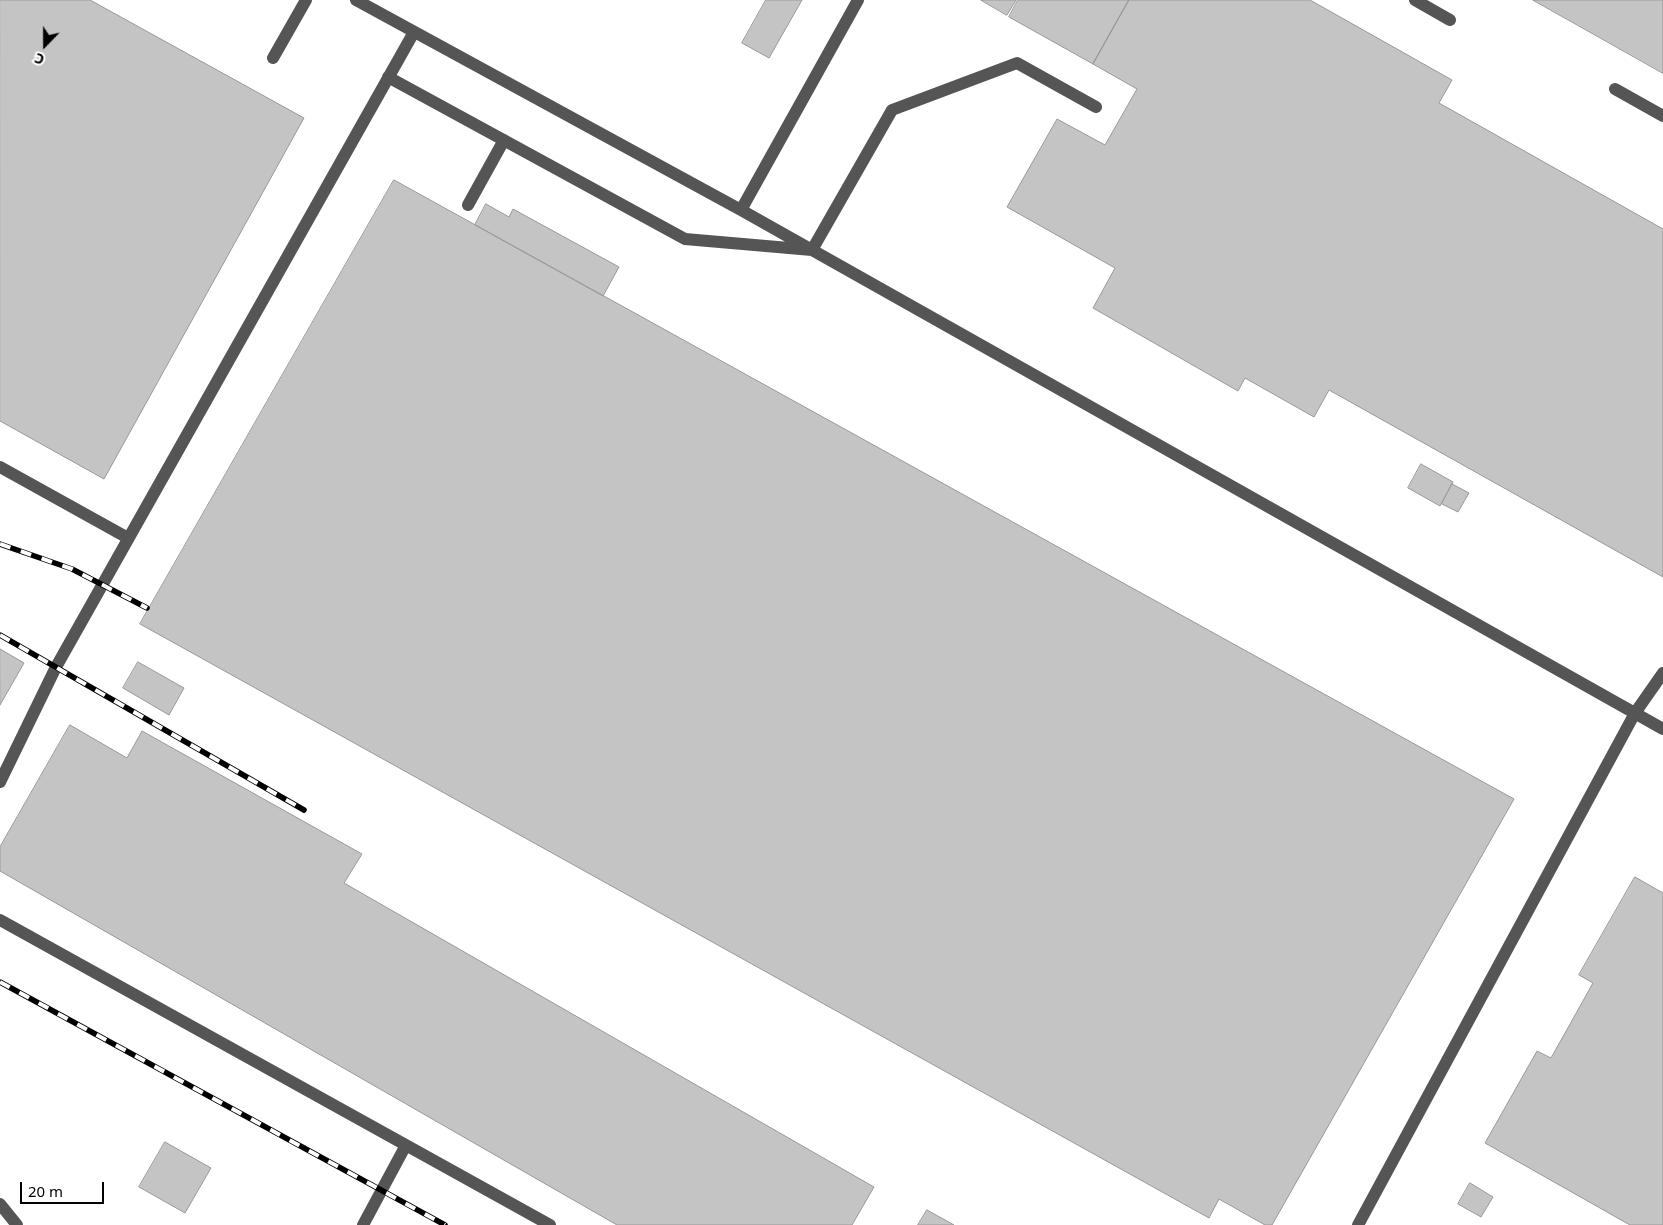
<!DOCTYPE html>
<meta charset="utf-8">
<style>
body{margin:0}
#map{position:relative;width:1663px;height:1225px;overflow:hidden;background:#fff;font-family:"Noto Sans",sans-serif}
canvas{display:block}
.north{position:absolute;left:20px;top:20px;width:50px;height:50px;-webkit-text-stroke:4px #fff;paint-order:stroke;rotate:202deg;font-size:14px;font-weight:700;line-height:20px;text-align:center;color:#000}
.north::after{content:'';display:block;margin:auto;width:18px;height:22px;background:#000;clip-path:polygon(50% 0,100% 100%,50% 72%,0 100%)}
.scale{position:absolute;left:20px;top:1182px;width:84px;height:22px;box-sizing:border-box;border:2px solid #000;border-top:0;padding-left:6px;font-size:15px;line-height:18px;white-space:nowrap;color:#000;-webkit-text-stroke:4px #fff;paint-order:stroke}
</style>
<div id="map">
<canvas width="1663" height="1225"></canvas>
<div class="north">С</div>
<div class="scale">20 m</div>
</div>
<script>
const ctx = document.querySelector('canvas').getContext('2d');
ctx.lineJoin = 'round';
function fillPath(path, color) {
  ctx.fillStyle = color;
  ctx.fill(path, 'evenodd');
}
function trace(path, color, width, dash) {
  ctx.strokeStyle = color;
  ctx.lineWidth = width;
  ctx.lineCap = dash ? 'butt' : 'round';
  ctx.setLineDash(dash || []);
  ctx.stroke(path);
}
const building = new Path2D(`
 M0 0H90L304 118 104 479 0 421Z
 M766 0H802L769 58 742 43Z
 M981 0H1016L1007 15Z
 M1018 0H1129L1093 64 1009 17Z
 M1129 0H1310L1452 80 1439 103 1663 229V577L1329 390 1314 417 1245 378 1238 391 1093 308 1115 268 1007 207 1057 119 1105 145 1137 89 1093 64Z
 M1533 0H1663V73Z
 M394 180 1514 799 1272 1225H1265L1219 1199 1209 1218 140 624Z
 M486 204 509 217 513 209 619 267 603 296 475 225Z
 M1421 464 1453 482 1440 506 1408 488Z
 M1452 484 1469 493 1458 512 1442 504Z
 M0 649 24 663 0 705Z
 M138 662 184 688 169 715 123 688Z
 M70 725 127 758 142 731 362 854 344 883 874 1187 852 1225H617L0 871V847Z
 M1635 877 1663 893V1225H1630L1485 1143 1537 1051 1551 1058 1593 983 1579 975Z
 M165 1142 211 1168 185 1213 139 1187Z
 M1470 1183 1493 1197 1481 1217 1458 1204Z
 M927 1210 954 1225H918Z`);
const minor = new Path2D(`
 M356 0 741 210 1663 729
 M1415 0 1450 20
 M273 58 306 0
 M388 77 685 239 812 250 892 110 1017 63 1096 107
 M1615 89 1663 116
 M468 205 504 140
 M741 210 858 0
 M0 467 128 538
 M0 782 56 667 414 32
 M0 920 550 1225
 M0 1204 17 1225
 M363 1225 406 1145
 M1358 1225 1635 713 1663 673`);
const rail = new Path2D(`
 M0 544 72 569 147 608
 M0 635 304 810
 M0 982 445 1225`);
fillPath(building, '#c4c4c4');
trace(building, '#999', 1);
trace(minor, '#555', 12);
trace(rail, '#000', 5.5);
trace(rail, '#fff', 4, [11]);
</script>
